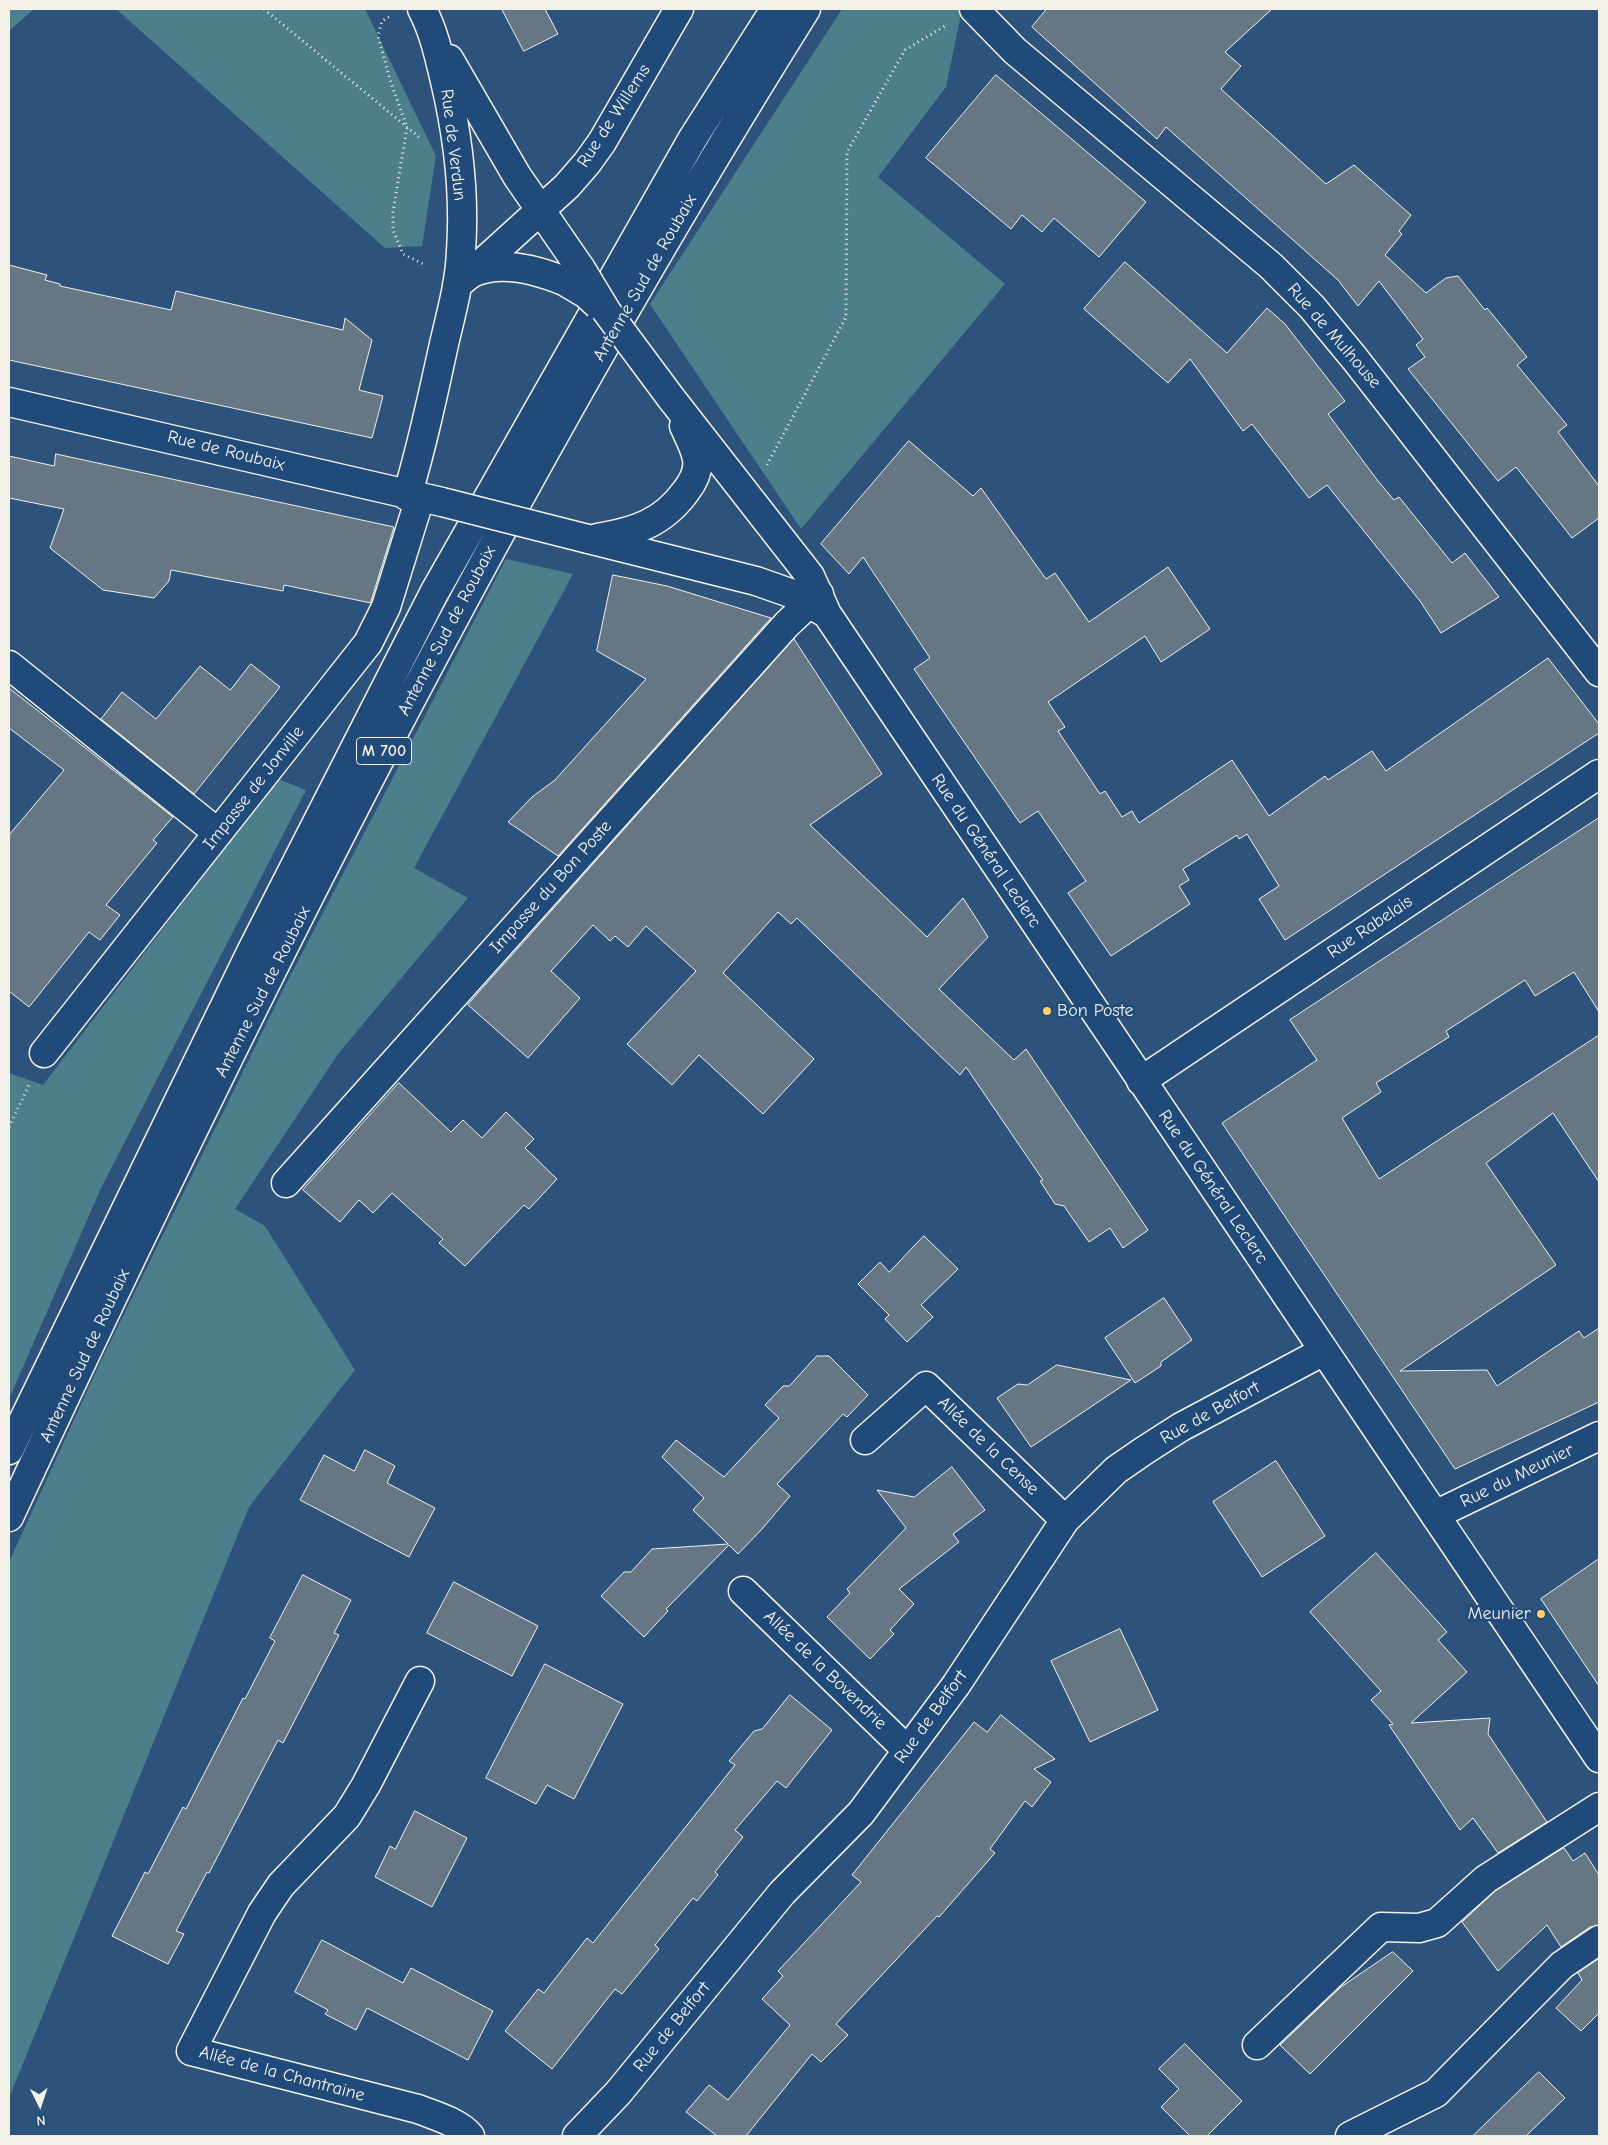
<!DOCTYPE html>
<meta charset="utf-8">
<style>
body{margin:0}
#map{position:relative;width:1608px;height:2145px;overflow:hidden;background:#2d537c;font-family:"Comic Neue",sans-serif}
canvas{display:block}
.frame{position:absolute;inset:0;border:10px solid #f4f1e8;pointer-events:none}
.north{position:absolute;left:15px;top:2080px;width:50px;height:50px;-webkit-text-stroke:4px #1f4a7a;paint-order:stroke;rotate:176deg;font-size:14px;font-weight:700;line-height:20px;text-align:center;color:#f4f1e8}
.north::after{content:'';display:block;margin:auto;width:18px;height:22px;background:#f4f1e8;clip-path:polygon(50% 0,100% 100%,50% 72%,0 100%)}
</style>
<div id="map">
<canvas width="1608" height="2145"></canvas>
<div class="frame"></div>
<div class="north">N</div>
</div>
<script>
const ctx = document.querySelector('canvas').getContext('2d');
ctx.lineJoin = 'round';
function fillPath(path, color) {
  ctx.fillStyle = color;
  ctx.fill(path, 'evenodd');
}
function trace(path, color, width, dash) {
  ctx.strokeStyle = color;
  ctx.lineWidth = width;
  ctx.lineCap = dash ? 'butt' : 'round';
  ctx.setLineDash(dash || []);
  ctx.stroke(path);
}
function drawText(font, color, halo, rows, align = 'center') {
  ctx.font = font + ' "Comic Neue",sans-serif';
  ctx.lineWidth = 4.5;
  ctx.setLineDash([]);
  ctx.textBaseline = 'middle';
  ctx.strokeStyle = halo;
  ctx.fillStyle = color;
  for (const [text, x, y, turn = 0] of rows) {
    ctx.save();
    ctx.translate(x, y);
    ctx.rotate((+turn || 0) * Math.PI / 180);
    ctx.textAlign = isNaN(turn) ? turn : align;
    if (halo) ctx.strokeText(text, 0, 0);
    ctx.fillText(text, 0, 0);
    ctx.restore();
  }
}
const green = new Path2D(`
 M9 9H34L9 31Z
 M116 9H365L436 156 422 246 385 248Z
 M842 9H962L946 87 878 177 1005 284 801 529 650 304Z
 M506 559 573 574 414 868 468 898 338 1054 235 1209 265 1226 355 1370 249 1507 9 2098V1562L100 1363 284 988Z
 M278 779 306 790 101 1188 9 1399V1073L43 1085Z`);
const building = new Path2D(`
 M502 9H545L558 34 524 51Z
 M1047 9H1272L1225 52 1241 66 1221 89 1326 184 1354 165 1411 215 1399 231 1402 234 1385 255 1426 293 1446 278 1458 276 1485 310 1487 308 1527 357 1517 365 1567 425 1558 432 1599 486V518L1572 538 1516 467 1498 481 1408 369 1425 357 1416 345 1423 339 1379 281 1358 306 1338 280 1166 127 1157 139 1032 27Z
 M996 75 1146 202 1099 257 1054 218 1042 232 1022 215 1011 229 926 158Z
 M1125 262 1227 353 1267 308 1285 324 1345 401 1328 414 1378 481 1394 500 1399 497 1452 563 1465 553 1499 597 1441 633 1420 601 1327 485 1309 498 1252 424 1243 431 1190 359 1168 383 1084 309Z
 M9 265 47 275 45 280 60 284V286L171 310 176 291 343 330 345 318 372 340 359 390 383 396 372 438 9 360Z
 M909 441 973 496 981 488 1046 579 1055 573 1089 622 1168 567 1210 629 1161 662 1145 636 1048 702 1065 727 1058 731 1100 794 1105 791 1122 817 1132 811 1139 823 1232 760 1269 816 1325 776 1328 780 1372 751 1386 771 1548 658 1599 724V733L1285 940 1259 899 1279 886 1247 834 1239 839 1237 835 1183 869 1189 880 1179 886 1190 904 1111 956 1068 893 1086 881 1038 811 1020 823 982 768 914 669 930 658 863 557 849 574 821 544Z
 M56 454 394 527 371 601V603L284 585 283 591 171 570 169 581 154 598 103 590 50 548 64 509 9 498V456L54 466Z
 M613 575 667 586 771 618 558 856 508 822 532 797 555 780 646 679 597 651Z
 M794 639 882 774 810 825 927 937 963 898 988 937 939 989 1014 1060 1026 1049 1148 1230 1123 1248 1110 1228 1089 1242 1064 1206 1055 1204 1040 1181 1043 1180 966 1067 960 1075 797 918 791 924 778 912 723 973 814 1059 763 1114 699 1055 672 1085 627 1044 696 971 646 926 628 947 615 936 610 941 593 925 551 971 580 998 528 1058 468 1005Z
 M251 664 280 687 194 794 101 719 122 692 156 719 200 666 230 690Z
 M9 688 173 817 153 840 157 843 106 905 120 915 100 940 89 932 29 1007 9 991V835L64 770 9 728Z
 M1599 818V1012L1574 972 1535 996 1525 980 1446 1031 1449 1037 1376 1083 1381 1092 1342 1118 1379 1179 1599 1035V1182L1553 1113 1486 1163 1556 1265 1400 1371 1487 1370 1497 1386 1579 1331 1584 1338 1599 1328V1402L1455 1469 1222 1123 1317 1060 1290 1020Z
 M399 1083 451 1132 463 1120 482 1138 506 1112 534 1139 525 1148 557 1179 529 1209 524 1205 465 1266 439 1243 443 1239 392 1193 373 1213 359 1200 340 1222 303 1190Z
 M924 1236 958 1269 921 1305 933 1317 907 1342 885 1319 889 1315 858 1284 880 1262 889 1272Z
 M1164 1298 1192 1340 1161 1362V1366L1135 1383 1105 1338Z
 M817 1356H829L868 1395 847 1417 843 1414 777 1484 790 1496 762 1529 738 1554 729 1545 666 1609 668 1611 644 1637 601 1596 624 1572H631L652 1549 728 1544 693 1510 704 1498 662 1457 676 1440 724 1477 779 1418 765 1405 783 1386H789Z
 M1057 1365 1131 1380 1031 1447 997 1398 1018 1384 1027 1385Z
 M365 1450 395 1466 387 1483 435 1508 409 1557 300 1500 324 1455 354 1471Z
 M1276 1461 1325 1536 1262 1577 1213 1502Z
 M952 1467 985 1510 953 1534 959 1542 899 1589 914 1604 890 1630 894 1634 870 1659 827 1617 850 1593 847 1589 906 1528 877 1490 914 1497Z
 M1376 1553 1447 1632 1438 1640 1467 1672 1411 1723 1490 1718 1488 1734 1547 1822 1498 1853 1473 1818 1460 1830 1389 1725 1393 1724 1371 1700 1381 1691 1310 1612Z
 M1599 1559V1686L1541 1599Z
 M303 1575 351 1600 334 1633 339 1635 283 1743 278 1740 209 1873 207 1872 176 1931 184 1934 168 1964 112 1936 145 1872 148 1874 183 1807 186 1809 243 1698 245 1699 275 1641 270 1638Z
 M454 1582 538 1626 512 1676 427 1633Z
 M1120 1629 1158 1710 1090 1742 1051 1661Z
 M545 1664 623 1704 574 1799 547 1785 536 1804 486 1778Z
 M790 1695 832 1730 786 1788 777 1781 735 1830 743 1837 715 1872 718 1875 697 1901 693 1898 655 1945 659 1949 622 1994 615 1989 552 2069 505 2031 538 1989 544 1993 587 1938 593 1943 735 1765 729 1761 754 1731 762 1729Z
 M1001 1715 1055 1759 1034 1769 1051 1782 1032 1807 1025 1801 990 1849 995 1853 939 1917 937 1916 836 2024 848 2035 821 2062 812 2054 746 2136H717L686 2112 709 2085 728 2100 790 2025 762 1999 783 1976 778 1971 861 1882 852 1875 974 1722 987 1732Z
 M415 1811 467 1838 432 1907 375 1877 390 1846 395 1849Z
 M1564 1848 1573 1861 1585 1853 1599 1875V1925L1590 1927 1561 1947 1547 1925 1498 1971 1462 1922 1495 1891Z
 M322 1940 403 1983 411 1968 493 2011 468 2060 367 2008 356 2030 325 2014 328 2010 295 1992Z
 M1393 1952 1413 1971 1310 2074 1280 2045 1341 1987Z
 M1599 1959V2013L1581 2031 1556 2008 1582 1980 1578 1973Z
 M1185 2044 1242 2101 1207 2136H1190L1161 2107 1179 2089 1159 2069Z
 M1539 2072 1565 2098 1526 2136H1473Z`);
const path = new Path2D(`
 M264 9 419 137
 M389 17 382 21 378 36 391 83 407 127 393 212V230L403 254 425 265
 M767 465 846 317 847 152 905 50 945 26
 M9 1127 30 1083`);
const minor = new Path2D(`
 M974 9 1015 51 1271 266 1312 307 1355 359 1599 672
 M470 274 567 186 587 163 602 142 679 9
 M9 665 218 833
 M44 1053 368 643 386 607 420 498
 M1141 1081 1599 774
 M286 1183 787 624 819 594
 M865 1440 926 1386 1065 1520
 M1435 1515 1599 1436
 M743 1591 907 1750
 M420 1681 366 1785 347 1816 281 1885 262 1913 191 2051 418 2109C436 2116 458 2122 470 2136
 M1257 2045 1381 1927 1419 1928 1437 1923 1486 1879 1599 1807
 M577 2136 618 2093 782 1893 861 1813 956 1685 1065 1520 1116 1470 1145 1450 1181 1427 1324 1351
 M1350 2136 1436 2093 1562 1965 1599 1940`);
const major = new Path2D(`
 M449 59 517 176 581 269
 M457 285C462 281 467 276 472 273 500 260 537 270 564 281
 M671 398 810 576 827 614 1599 1758
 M9 402 442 502
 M407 496C422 446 433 395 444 344 451 314 460 282 461 251 465 194 458 136 445 81 439 56 434 32 422 9
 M597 538C635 532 663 523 686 491 693 482 699 471 697 459 695 448 689 437 684 426
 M588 539 756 581 793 594 827 614`);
const highway = new Path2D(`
 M9 1450 251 952 434 593 693 138 775 9
 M9 1517C249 1002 504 491 806 9`);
const majorBridge = new Path2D(`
 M581 269 607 312 671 398
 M564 281 586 294 598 305
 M442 502 588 539`);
const markers = [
 [1047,1011,5,"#ffd166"],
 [1541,1614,5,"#ffd166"]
];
const shields = [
 [384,751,55]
];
const shieldNames = [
 ["M 700",384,751]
];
const streetNames = [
 ["Rue de Willems",614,116,-57],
 ["Rue de Verdun",453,145,83],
 ["Antenne Sud de Roubaix",645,278,-60],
 ["Rue de Mulhouse",1334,336,49],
 ["Rue de Roubaix",226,451,14],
 ["Antenne Sud de Roubaix",447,631,-62],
 ["Impasse de Jonville",254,788,-52],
 ["Rue du Général Leclerc",986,851,56],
 ["Impasse du Bon Poste",551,887,-48],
 ["Rue Rabelais",1370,927,-34],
 ["Antenne Sud de Roubaix",263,992,-63],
 ["Rue du Général Leclerc",1213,1187,56],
 ["Antenne Sud de Roubaix",85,1356,-65],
 ["Rue de Belfort",1210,1413,-29],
 ["Allée de la Cense",988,1446,44],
 ["Rue du Meunier",1517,1476,-26],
 ["Allée de la Bovendrie",825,1670,44],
 ["Rue de Belfort",931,1717,-54],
 ["Rue de Belfort",672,2027,-51],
 ["Allée de la Chantraine",282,2074,15]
];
const poiNames = [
 ["Bon Poste",1057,1011],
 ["Meunier",1531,1614,"right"]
];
fillPath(green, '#4c7f8b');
fillPath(building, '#657685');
trace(building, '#f4f1e8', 1);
trace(minor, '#f4f1e8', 31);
trace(major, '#f4f1e8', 31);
trace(highway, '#f4f1e8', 31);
trace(path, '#f4f1e8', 3, [1, 4]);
trace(minor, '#1f4a7a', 28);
trace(major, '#1f4a7a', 28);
trace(highway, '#1f4a7a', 28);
trace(majorBridge, '#f4f1e8', 31, []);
trace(majorBridge, '#1f4a7a', 28);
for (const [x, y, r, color] of markers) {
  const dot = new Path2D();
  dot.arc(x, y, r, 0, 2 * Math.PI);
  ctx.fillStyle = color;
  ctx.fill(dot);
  trace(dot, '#1f4a7a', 2);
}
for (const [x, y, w] of shields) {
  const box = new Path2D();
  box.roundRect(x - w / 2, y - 13.5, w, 27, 4);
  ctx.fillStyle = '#1f4a7a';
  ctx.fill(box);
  trace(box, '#f4f1e8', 1);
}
drawText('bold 16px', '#f4f1e8', null, shieldNames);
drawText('18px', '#f4f1e8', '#1f4a7a', streetNames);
drawText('18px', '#f4f1e8', '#1f4a7a', poiNames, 'left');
</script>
